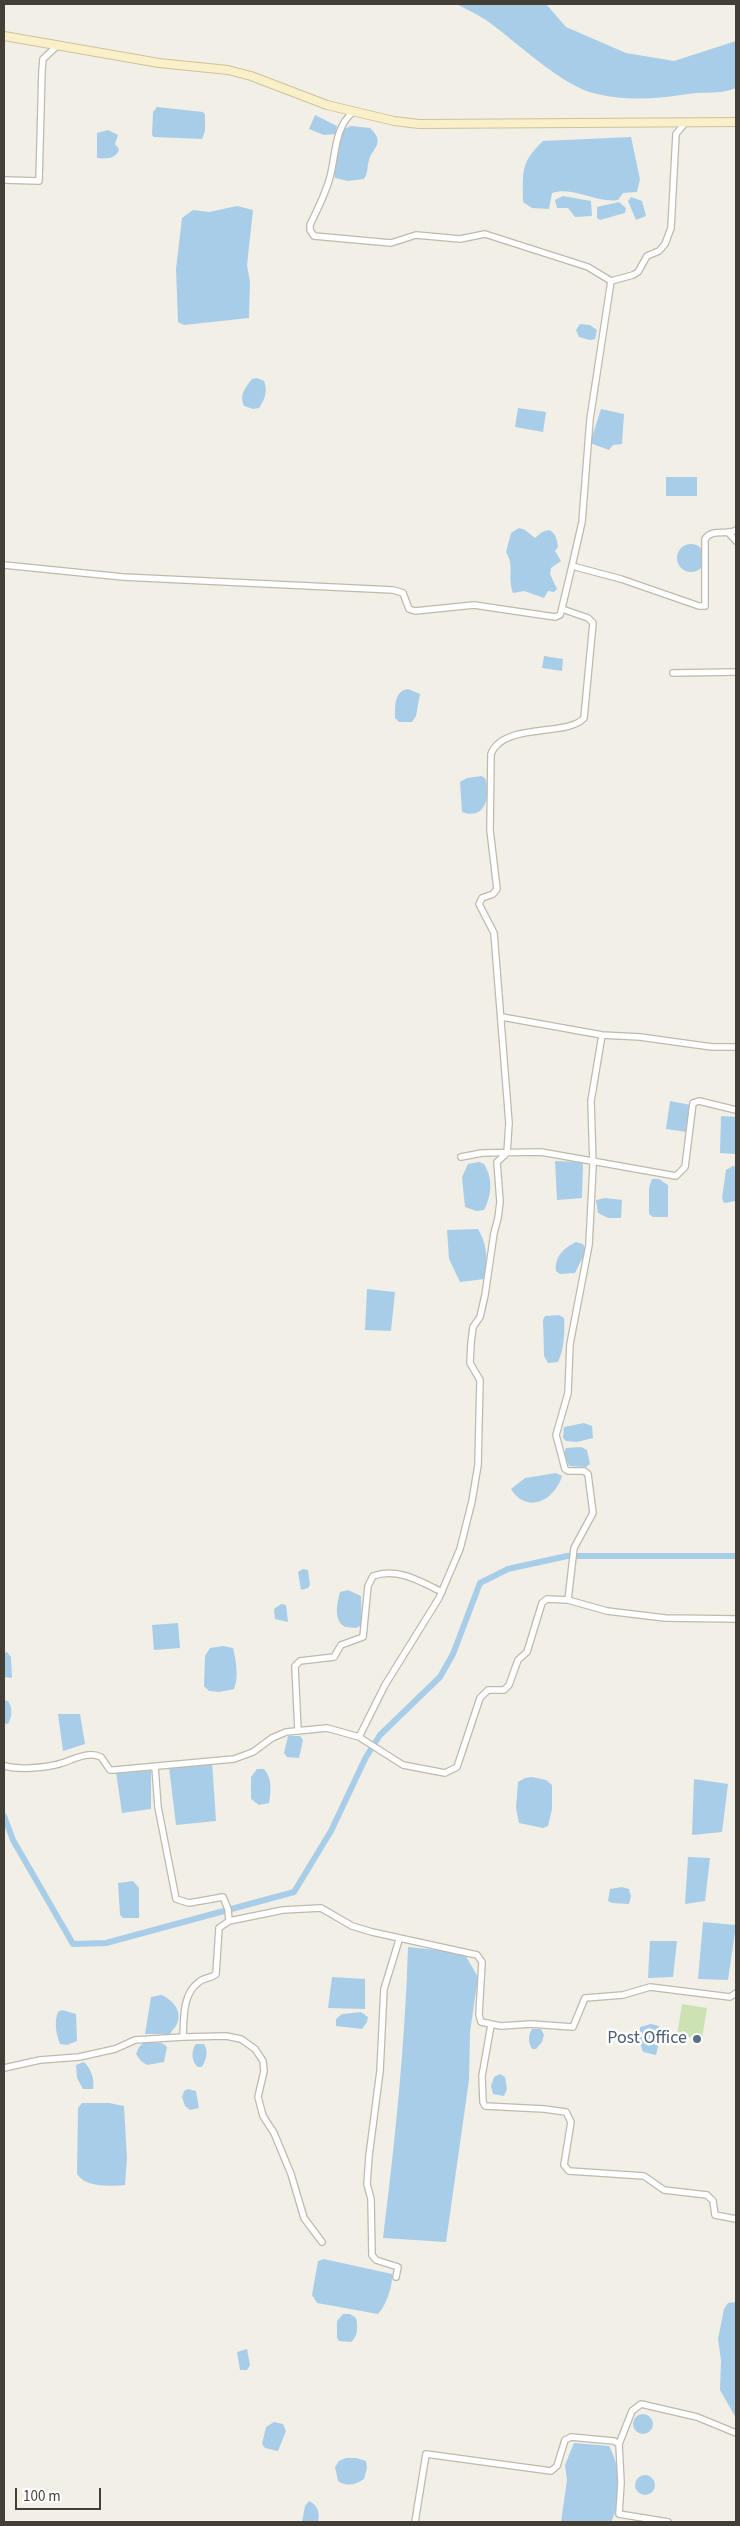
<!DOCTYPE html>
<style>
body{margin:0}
#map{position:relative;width:740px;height:2526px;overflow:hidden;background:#f2efe7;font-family:"Source Sans 3",sans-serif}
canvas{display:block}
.frame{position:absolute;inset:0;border:5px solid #443f36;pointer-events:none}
.scale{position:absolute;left:15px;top:2488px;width:86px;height:22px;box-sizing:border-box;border:2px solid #443f36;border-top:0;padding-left:6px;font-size:15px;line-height:18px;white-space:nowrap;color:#443f36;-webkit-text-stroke:4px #fff;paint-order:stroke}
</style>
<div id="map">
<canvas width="740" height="2526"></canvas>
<div class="frame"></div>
<div class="scale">100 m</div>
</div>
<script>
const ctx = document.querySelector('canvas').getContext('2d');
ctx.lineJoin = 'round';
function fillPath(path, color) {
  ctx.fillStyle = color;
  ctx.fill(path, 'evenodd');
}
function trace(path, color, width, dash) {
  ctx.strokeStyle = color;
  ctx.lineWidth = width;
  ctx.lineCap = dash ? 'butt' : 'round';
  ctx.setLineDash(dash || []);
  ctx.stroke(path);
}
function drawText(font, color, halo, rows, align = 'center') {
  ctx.font = font + ' "Source Sans 3",sans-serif';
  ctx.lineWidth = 5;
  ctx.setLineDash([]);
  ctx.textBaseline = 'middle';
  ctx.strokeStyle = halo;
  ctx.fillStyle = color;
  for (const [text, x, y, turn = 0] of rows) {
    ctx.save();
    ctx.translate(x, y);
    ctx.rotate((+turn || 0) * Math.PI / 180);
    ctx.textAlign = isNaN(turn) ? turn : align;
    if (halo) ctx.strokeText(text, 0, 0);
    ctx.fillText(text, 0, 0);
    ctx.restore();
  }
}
const green = new Path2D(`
 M682 2004 707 2008 702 2039 677 2036Z`);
const water = new Path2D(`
 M456 4H546L566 27 626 53 674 61 736 41V88C718 95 706 91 688 94 658 99 626 101 597 94 562 87 516 41 486 20 477 14 466 9 456 4Z
 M157 107 203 112 205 115V131L202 139 154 137 152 135 153 112Z
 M315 115 337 126 335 134 324 135 309 129Z
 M351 126 370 128C386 143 373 147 369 160 367 167 368 173 364 179L348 181 335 178C331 162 338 144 342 130Z
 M108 130 118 135 115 144 119 149C117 159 106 159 97 158V133Z
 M631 137 640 179 637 192 623 193 618 200C597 204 574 186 552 193L549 209 532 208 523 202C523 171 520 163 543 141Z
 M563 196 591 201 592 216 575 217 568 208H557L555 200Z
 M631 197 642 201 646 216 636 220 628 201Z
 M619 202 626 208 625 213 600 220 597 218V207Z
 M237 206 253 210 247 265 250 282 249 318 184 325 178 322 176 269 182 218 193 210 209 212Z
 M580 324 590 325 597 330 595 339 590 340 579 337 576 330Z
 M257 378 264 381C268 391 265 399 259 408L253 409 244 406C239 395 245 388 252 379Z
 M518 408 546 412 543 432 515 427Z
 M601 409 624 414 622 444 613 445 609 450 590 443Z
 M666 477H697V496H666Z
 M519 528 525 530 535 538 542 532 549 530C556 533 557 540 558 547L555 551 561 561 551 568 550 574 557 589 554 592 548 591 544 598 524 591 513 593C507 577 515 567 506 552L511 533Z
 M677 558a14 14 0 1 1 28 0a14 14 0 1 1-28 0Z
 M544 656 563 659 562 671 542 668Z
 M408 689 420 694 416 716 412 722H399L395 718C395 706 394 691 408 689Z
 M481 776 485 778C491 795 486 821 462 812L460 782 467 778Z
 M670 1101 691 1105 687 1132 666 1129Z
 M721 1116 736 1117V1154L720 1153Z
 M555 1161 583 1162 582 1198 557 1200Z
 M479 1162 484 1164C493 1178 492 1195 484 1210L476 1211 465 1207 462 1177 468 1164Z
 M733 1166 736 1167V1201L724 1203 722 1198 726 1170Z
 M652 1179H659L668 1185V1217H653L649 1214V1188Z
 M605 1198 622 1200 621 1218H608L598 1213 596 1200Z
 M478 1229C488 1246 487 1260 485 1279L460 1282 449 1259 447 1230Z
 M576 1242 583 1244 586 1251 575 1273 560 1274 556 1271C554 1257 564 1248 576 1242Z
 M367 1289 395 1292 391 1331 365 1330Z
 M559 1315 564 1318C565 1333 564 1349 558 1362L548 1363 544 1356 543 1320 545 1316Z
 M584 1423 592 1426 593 1438 577 1442 566 1441 563 1438 564 1427Z
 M581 1447 587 1450 590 1464 586 1467 569 1466 564 1453 566 1448Z
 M556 1473 562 1476C555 1500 527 1515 511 1489L525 1478Z
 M303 1569 308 1570 310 1585 308 1588 301 1590 298 1572Z
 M348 1590 361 1596 362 1625 356 1628 345 1627C333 1620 337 1604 340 1592Z
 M281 1604 286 1605 288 1622 275 1619 274 1609Z
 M178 1623 180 1648 154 1650 152 1625Z
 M223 1646 233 1648C236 1661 239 1676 234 1689L219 1692 209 1691 204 1686 205 1656 210 1648Z
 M7 1652 11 1657 12 1678 4 1677V1653Z
 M4 1700 8 1701C13 1708 12 1717 8 1724L4 1723Z
 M58 1714H80L85 1744 63 1751Z
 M288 1736H300L303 1740 299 1758 287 1757 284 1753Z
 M212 1761 216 1821 176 1825 169 1767Z
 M257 1769H264C272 1777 271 1792 269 1803L259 1805 251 1799V1777Z
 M151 1771V1809L122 1813 116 1772Z
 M532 1777 546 1780 552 1785V1809L548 1826 543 1828 519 1823 516 1808 518 1782 525 1778Z
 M694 1779 728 1784 722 1832 692 1835Z
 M688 1857 710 1858 705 1901 685 1904Z
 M133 1881 139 1888V1918H123L120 1915 118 1883Z
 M622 1887 629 1889 631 1896 629 1904 612 1903 608 1901 610 1889Z
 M703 1922 736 1925 728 1980 698 1979Z
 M650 1941H677L673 1977 648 1978Z
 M408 1947 464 1953 478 1977 470 2032 469 2080 446 2242 383 2238C395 2141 405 2045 408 1947Z
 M332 1977 365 1979V2009L328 2008Z
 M161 1995C172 1999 183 2011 177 2024 175 2028 172 2030 170 2034H145L151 1997Z
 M62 2010 76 2014 77 2041 67 2045 60 2044C56 2034 54 2022 58 2012Z
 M361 2012 368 2017 367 2022 362 2029 336 2026V2019L342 2014Z
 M651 2024 659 2026 658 2047 656 2055 643 2052 639 2040 640 2027Z
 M532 2029H541L544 2035 542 2042 536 2049H532C528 2043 528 2034 532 2029Z
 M144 2042 162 2043 167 2047 164 2062 147 2065 141 2061 136 2054 139 2047Z
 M196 2044H204C209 2051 206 2060 202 2067H198C191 2062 191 2050 196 2044Z
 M84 2062C91 2069 95 2079 93 2089H83L77 2078 76 2065Z
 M500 2074 505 2077 507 2089 504 2096 493 2094 491 2086 494 2077Z
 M188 2089 196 2091 199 2108 190 2110 185 2106 182 2097 184 2091Z
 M82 2103H109L124 2106 127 2159 125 2185C110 2186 86 2188 77 2174L78 2108Z
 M324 2259 392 2274C393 2285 386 2306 378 2314L317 2303 312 2295 318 2261Z
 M736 2302V2418L720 2390 721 2360 718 2339 724 2309 728 2303Z
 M343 2314H350L356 2318C358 2326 358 2337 351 2342L339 2341 337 2338V2321Z
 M247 2349 250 2365 247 2370H240L237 2352Z
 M633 2424a10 10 0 1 1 20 0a10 10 0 1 1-20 0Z
 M274 2422 283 2424 286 2431 278 2451 265 2448 262 2444 266 2427Z
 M574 2443 609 2446C621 2468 623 2500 611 2522H561L567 2480 565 2465Z
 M346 2458H356L366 2461 367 2468 364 2479C356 2485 347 2487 338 2481L335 2467 339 2461Z
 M635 2485a10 10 0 1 1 20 0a10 10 0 1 1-20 0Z
 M309 2501C318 2505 320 2513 318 2522H302L305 2506Z`);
const canal = new Path2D(`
 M4 1816 13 1840 73 1944 106 1943 294 1892 331 1831 366 1757 380 1735 440 1677 453 1654 480 1583 508 1569 567 1556H736`);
const minor = new Path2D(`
 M353 112C334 128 336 155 330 177 326 193 317 210 310 225V230L314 236 391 243 416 235 460 239 485 234 588 267 611 281
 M4 180 39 181 42 70 43 59 57 46
 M728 532 736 541
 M4 565 123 577 393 590 403 593 409 609 415 611 474 605 555 617 560 615 561 612 572 566 621 579 699 606H705V539C712 528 727 536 736 530
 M572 566 582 522 590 419 611 281 633 275 638 272 647 256 659 251 665 244 671 228 676 134 686 122
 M673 673 736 672
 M502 1017 602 1035 640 1037 712 1047H736
 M461 1157 482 1153 541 1152 676 1176 685 1167 693 1103 699 1101 736 1110
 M568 1600 607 1611 665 1618 736 1619
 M298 1731 295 1666 300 1661 334 1657 341 1645 363 1637 368 1586 373 1576C398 1567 421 1582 442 1592
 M359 1737 385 1685 439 1598 460 1549 472 1501 478 1465 480 1380 470 1363 471 1343 473 1327 480 1317 485 1295 494 1233 498 1218 500 1202 497 1162 507 1153 509 1123 494 933 479 904 482 898 493 894 497 889 490 830 491 754C503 722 568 737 584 718L593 623 588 618 562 609
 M4 1766C20 1770 39 1768 55 1765 70 1762 86 1750 101 1757L110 1770H114L234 1759 253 1752 272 1738 286 1732 327 1728 359 1737 403 1765 445 1773 457 1767 480 1698 488 1690H504L509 1685 518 1660 527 1652 542 1603 547 1599 568 1600 574 1548 593 1513 588 1474 584 1471H568L565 1469 556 1435 568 1393 570 1344 589 1245 593 1166 591 1101 602 1035
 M155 1767 158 1807 176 1899 189 1903 223 1897 228 1909 229 1921
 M491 2025 482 2076 483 2102 485 2106 544 2109 566 2112 571 2122 564 2165 569 2171 644 2176 664 2190 707 2195 713 2201 715 2215 736 2219
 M183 2037 226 2036 241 2039 255 2049 263 2061 264 2071 258 2097 263 2116 274 2133 291 2174 304 2218 322 2242
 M4 2068 40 2060 79 2057 115 2049 135 2040 183 2037C184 2019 182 1994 199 1982 204 1977 211 1979 216 1974L219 1928 229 1921 283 1910 321 1908 352 1926 372 1932 477 1955 482 1962 479 2015 481 2022 501 2026 531 2024 573 2027 585 1998 623 1995 650 1987 730 1997 736 1993
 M396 2277 398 2267 376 2260 372 2255 371 2199 367 2184 369 2156 380 2071 384 1989 399 1940
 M619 2444 632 2411 641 2404 697 2417 736 2433
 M415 2522 426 2454 551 2471 557 2466 565 2440 571 2437 614 2441 619 2444 621 2483 619 2514 668 2522`);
const secondary = new Path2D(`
 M4 36 159 63 228 70 251 76 327 105 394 121 419 124 736 122`);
const markers = [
 [697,2039,5,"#5c6f8a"]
];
const serviceNames = [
 ["Post Office",687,2039]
];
fillPath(green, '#cce2b3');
fillPath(water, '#a8cde9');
trace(canal, '#a8cde9', 6);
trace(minor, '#bfb9ad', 8);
trace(secondary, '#cec29a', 10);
trace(minor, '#fff', 5.5);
trace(secondary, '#f9efc9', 8);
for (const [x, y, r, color] of markers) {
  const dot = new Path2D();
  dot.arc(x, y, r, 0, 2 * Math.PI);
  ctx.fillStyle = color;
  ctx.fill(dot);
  trace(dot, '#fff', 2);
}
drawText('18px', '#4e5e75', '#fff', serviceNames, 'right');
</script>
